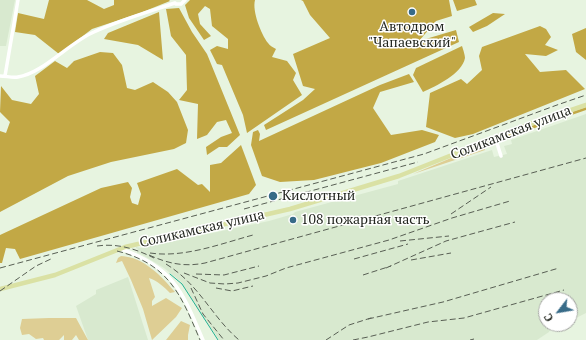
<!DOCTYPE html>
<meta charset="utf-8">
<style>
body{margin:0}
#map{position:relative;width:586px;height:340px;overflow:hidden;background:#e7f4e0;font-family:"PT Serif",serif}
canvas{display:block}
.north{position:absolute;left:538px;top:292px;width:40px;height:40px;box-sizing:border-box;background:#fff;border:1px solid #a7a8a5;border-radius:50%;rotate:239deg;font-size:11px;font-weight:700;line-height:16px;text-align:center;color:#22261f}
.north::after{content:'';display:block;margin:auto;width:14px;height:18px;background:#376b88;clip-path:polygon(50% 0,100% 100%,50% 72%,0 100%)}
</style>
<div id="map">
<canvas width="586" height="340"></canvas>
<div class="north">С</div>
</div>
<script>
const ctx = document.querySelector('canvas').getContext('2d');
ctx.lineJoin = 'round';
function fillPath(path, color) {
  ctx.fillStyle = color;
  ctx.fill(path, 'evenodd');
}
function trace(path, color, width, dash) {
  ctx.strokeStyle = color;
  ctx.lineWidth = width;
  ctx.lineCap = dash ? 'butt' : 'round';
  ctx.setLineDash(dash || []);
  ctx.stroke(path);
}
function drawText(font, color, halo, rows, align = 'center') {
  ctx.font = font + ' "PT Serif",serif';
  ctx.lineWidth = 3;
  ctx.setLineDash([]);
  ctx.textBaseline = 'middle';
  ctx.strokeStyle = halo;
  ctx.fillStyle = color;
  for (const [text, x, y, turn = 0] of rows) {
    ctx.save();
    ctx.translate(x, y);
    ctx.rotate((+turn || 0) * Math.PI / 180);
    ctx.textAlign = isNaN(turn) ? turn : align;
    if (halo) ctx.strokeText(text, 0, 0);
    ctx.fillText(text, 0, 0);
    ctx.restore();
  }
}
const built = new Path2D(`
 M0 0H15L6 46H0Z
 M586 114V313L570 321V300H546V324H565L561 326H552L549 332 537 340H219L180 281 164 268 141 254 137 253 138 249 136 248V247L141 248 269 221 293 214 295 212 398 184V181L492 150 494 157 507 154 504 146 512 144 511 140Z
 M128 277 148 340H88L76 306 96 294V290Z`);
const green = new Path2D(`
 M489 142V143L484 145 485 150 413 174Z
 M121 256C144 257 161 276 175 292L170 293C164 287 158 281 149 278L155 297 152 301V306L166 298 182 308 176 317 152 340 143 309 131 280 122 261 116 263 118 258Z
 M49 318H76L88 340H79L76 335 72 340H64V335L59 340H44L43 338 36 339 29 334 22 335 20 328 22 319Z
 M181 321 190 325 188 335V340H166Z`);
const forest = new Path2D(`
 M49 0H87L104 9 114 5V0H169L170 1 140 13 92 29 59 54 35 35 15 32 18 13 44 19Z
 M190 0H255C252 11 261 34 268 43 270 46 273 47 276 49L272 57 287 61 296 73 293 80 302 95 247 133 243 115 222 65 217 64 210 50 217 46 228 49V39L212 26 210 9 205 6 198 14 200 24 211 36 204 40 189 18 185 5Z
 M301 0H449L452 16 436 21 419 41 456 30 459 42 266 130 264 125 303 100 315 89 303 86 293 54 330 38 310 15 303 1Z
 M453 0H475L477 5 457 11Z
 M179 8 192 32 207 54 240 135 227 147H219L207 155 206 147 221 137 232 133 226 120 217 122 207 135 197 139 198 104 179 100 187 90 186 55 171 36 166 9Z
 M159 12 163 60 138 45 104 39 108 33Z
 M493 13 505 14 487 26 473 32 469 27Z
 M540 26 546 29 551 37 545 45 558 50 546 56 525 54 540 72 566 70 585 89 473 134 455 138 426 127 430 93 461 79 467 84 482 70 479 56 482 47Z
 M586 28V60L576 52 572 34Z
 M462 46C463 49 465 55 465 58 462 74 436 86 423 92L413 75 416 68Z
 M100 52 113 53 122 65 127 88 135 90 153 82 168 92 177 102 188 130 186 143 174 149 111 162 68 176 0 212V131L6 133 10 122 0 112 1 86 12 100 31 104 39 94 35 76 55 61 67 68 74 61Z
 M409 74 414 82 380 92 373 108 391 135 422 130 439 135 435 142 381 163 314 180 280 182 262 176 251 145 253 132 258 130 260 134 259 141 380 85Z
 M586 107V110L509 137 508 134Z
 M241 145 256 185 249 194 20 259 15 249 6 248 2 263H0V235L101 188 128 182 132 188 130 197 132 203 138 205 141 194 137 183 177 169 198 185 202 184 210 192V165L221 163Z`);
const stream = new Path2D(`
 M170 274 182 284 218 340`);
const minor = new Path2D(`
 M175 3 176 4H181L185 0
 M0 76C6 76 12 78 18 77 42 74 70 42 94 32 120 20 148 12 175 3
 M5 76 18 0
 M495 137 501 156
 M121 249C174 268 182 291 203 340`);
const major = new Path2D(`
 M0 289 55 275 125 247 290 209 399 176 530 124 586 105`);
const rail = new Path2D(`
 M244 209 418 162
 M451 214 491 187
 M400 241 449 236
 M97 246C118 243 136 249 154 258
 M117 251C169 264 181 295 200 340
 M150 253C184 258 220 244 253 235
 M149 255C169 264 185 267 205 263L586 158
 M354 259 408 244
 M411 260 451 253
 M166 264C200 285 211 316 239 340
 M0 268 424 154 557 105 586 95
 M386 268 446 241 515 222
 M184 273 210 283 225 284 238 283 266 276 286 268 389 240 452 218 510 201
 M196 274 224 275 259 266
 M363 275 391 266
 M191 288 203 314 224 340
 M216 288 232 291 253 286
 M0 291 36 266 53 258
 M368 319 443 302 559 268
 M326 340 349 325 374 317
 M353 340 368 337 428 322 464 318 564 290
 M470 340 474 339`);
const markers = [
 [412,12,4,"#376b88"],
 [273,196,5,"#376b88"],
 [293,220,4,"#376b88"]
];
const poiNames = [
 ["Автодром",412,27,"center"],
 ["\"Чапаевский\"",412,43,"center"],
 ["Кислотный",282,196],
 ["108 пожарная часть",301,220]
];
const streetNames = [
 ["Соликамская улица",511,133,-21],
 ["Соликамская улица",202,229,-13]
];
fillPath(built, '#d8e9cf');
fillPath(green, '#dece94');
fillPath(forest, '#c2a845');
trace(stream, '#22b092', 1);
trace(minor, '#fff', 3.5);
trace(major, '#dae1a4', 4.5);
trace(rail, '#585f54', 1, [6, 3]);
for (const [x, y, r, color] of markers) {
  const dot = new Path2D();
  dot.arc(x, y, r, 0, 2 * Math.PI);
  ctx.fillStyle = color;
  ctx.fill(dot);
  trace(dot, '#fff', 1.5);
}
drawText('14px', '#22261f', '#fff', poiNames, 'left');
drawText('14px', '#22261f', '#fff', streetNames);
</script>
